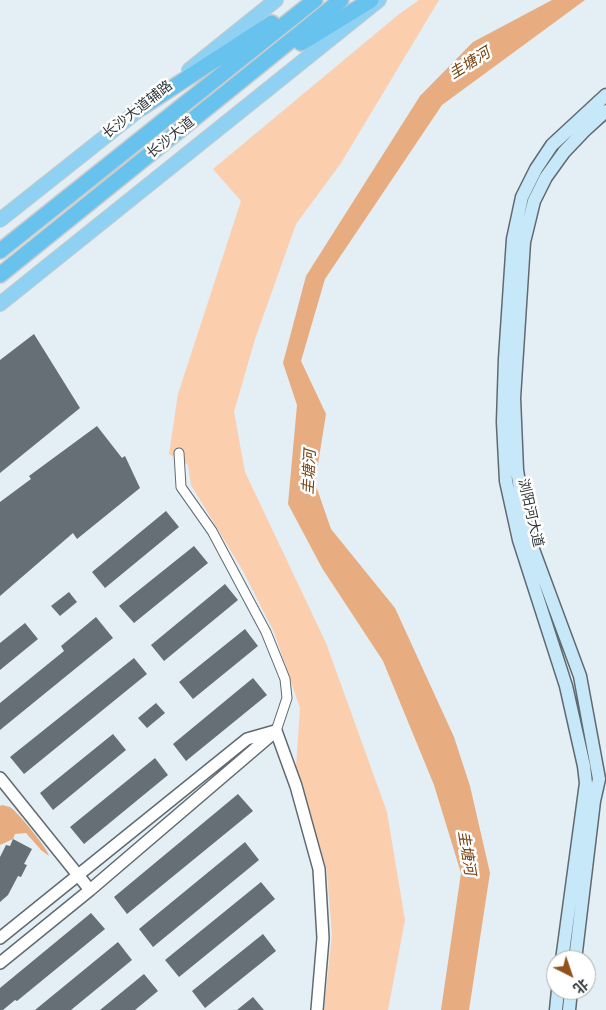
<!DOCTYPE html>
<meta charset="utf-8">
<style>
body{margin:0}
#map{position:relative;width:606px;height:1010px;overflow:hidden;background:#e3eef5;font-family:"Varela Round","Noto Sans SC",sans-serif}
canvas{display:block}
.north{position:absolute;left:546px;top:950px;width:50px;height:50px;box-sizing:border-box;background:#fff;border:1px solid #adafaf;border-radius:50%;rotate:139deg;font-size:14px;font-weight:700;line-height:20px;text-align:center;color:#313638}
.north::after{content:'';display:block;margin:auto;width:18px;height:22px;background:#92531b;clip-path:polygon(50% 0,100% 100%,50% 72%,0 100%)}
</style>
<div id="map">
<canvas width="606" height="1010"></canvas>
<div class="north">北</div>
</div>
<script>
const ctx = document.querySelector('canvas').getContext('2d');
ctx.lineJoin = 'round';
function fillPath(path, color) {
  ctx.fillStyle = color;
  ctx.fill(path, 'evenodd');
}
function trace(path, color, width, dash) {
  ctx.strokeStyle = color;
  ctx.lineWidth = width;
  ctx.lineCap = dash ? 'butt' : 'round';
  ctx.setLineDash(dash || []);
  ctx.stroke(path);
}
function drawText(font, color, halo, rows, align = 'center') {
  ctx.font = font + ' "Varela Round","Noto Sans SC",sans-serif';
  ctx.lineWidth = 5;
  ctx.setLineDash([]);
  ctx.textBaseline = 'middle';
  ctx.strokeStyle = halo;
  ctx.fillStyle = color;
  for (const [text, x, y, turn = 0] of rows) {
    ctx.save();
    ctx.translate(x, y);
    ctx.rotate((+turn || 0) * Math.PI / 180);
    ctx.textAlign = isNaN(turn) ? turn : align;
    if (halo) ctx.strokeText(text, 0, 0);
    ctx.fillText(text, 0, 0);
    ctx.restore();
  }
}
const green = new Path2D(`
 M419 0H439L341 163 296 224 255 339 234 412 245 472 326 643 387 812 405 920 388 1010H324L332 935 327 871 296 767 300 708 274 632 243 571 191 485 188 465 169 454 178 394 241 201 213 169 398 15Z`);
const forest = new Path2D(`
 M552 0H585L442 105 325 279 301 361 326 414 315 483 331 529 395 608 454 737 470 786 490 873 469 1010H441L461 873 434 785 383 661 322 568 288 504 297 405 283 363 306 276 420 96 473 42Z
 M2 805C5 806 7 806 10 807 17 811 48 849 49 856L41 850 26 833 15 834 13 839 0 845V806Z`);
const building = new Path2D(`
 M34 334 80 408 0 473V360Z
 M97 426 122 458 125 456 140 488 77 539 73 533 0 596V502L31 479 29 476Z
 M166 511 179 527 105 588 92 572Z
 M194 546 208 563 134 623 119 606Z
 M225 584 238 600 164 661 151 645Z
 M69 592 77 602 60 616 51 606Z
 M96 617 113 638 0 730V703L64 651 61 646Z
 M25 623 38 639 0 670V643Z
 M245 629 258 646 193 699 179 682Z
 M134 658 147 674 24 774 10 757Z
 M253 678 267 695 186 761 173 744Z
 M156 703 165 713 147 728 138 718Z
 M113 734 126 750 53 810 40 793Z
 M155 758 168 775 84 844 70 827Z
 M238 794 253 811 127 914 114 897Z
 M13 839 32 849 24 864 27 865 21 877 18 876 8 895 0 902V857L6 845 10 846Z
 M245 842 259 860 153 947 139 929Z
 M261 882 275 899 179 977 165 960Z
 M91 913 105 929 17 1001 15 1000 3 1010H0V988Z
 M263 934 276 951 205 1008 192 991Z
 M118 942 132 960 71 1010H35Z
 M144 974 158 991 135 1010H100Z
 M253 997 264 1010H237Z`);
const minor = new Path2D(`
 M179 453 181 487 212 531 266 632 285 679 287 698 276 731`);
const tertiary = new Path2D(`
 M276 731 296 786 319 869 323 938 317 1010
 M0 778 90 890
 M0 938 247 739 275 731
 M0 963 90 890 276 731`);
const secondary = new Path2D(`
 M562 960 586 783 584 766 566 686 519 540 506 481 503 422 505 359 513 239 522 197 536 169 552 145 606 95
 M575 960 594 801 599 779 580 676 527 533 517 470 514 398 524 242 534 201 546 177 564 152 584 131 606 111
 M556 1010 558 990
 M569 1010 571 990`);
const primary = new Path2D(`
 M189 70 276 0
 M0 220 149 102
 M0 304 379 0`);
const trunk = new Path2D(`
 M301 43 371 0
 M141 108 272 23
 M0 251 315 0
 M0 275 341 0`);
const streetNames = [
 ["长沙大道辅路",138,110,-38],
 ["长沙大道",171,138,-39],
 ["浏阳河大道",530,513,77]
];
const waterNames = [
 ["圭塘河",470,64,-32],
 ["圭塘河",310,472,-87],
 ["圭塘河",466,853,81]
];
fillPath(green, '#fbceae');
fillPath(forest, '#e7ad81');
fillPath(building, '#656f75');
trace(minor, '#616a70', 11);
trace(tertiary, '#616a70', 14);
trace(secondary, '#616a70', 15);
trace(primary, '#c9cbcb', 16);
trace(trunk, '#c9cbcb', 18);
trace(minor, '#fff', 9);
trace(tertiary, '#fff', 11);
trace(secondary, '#c6e8f8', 12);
trace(primary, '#8ed1f2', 14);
trace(trunk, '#68c2ee', 15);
drawText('14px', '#313638', '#fff', streetNames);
drawText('italic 15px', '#77410e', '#fff', waterNames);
</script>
